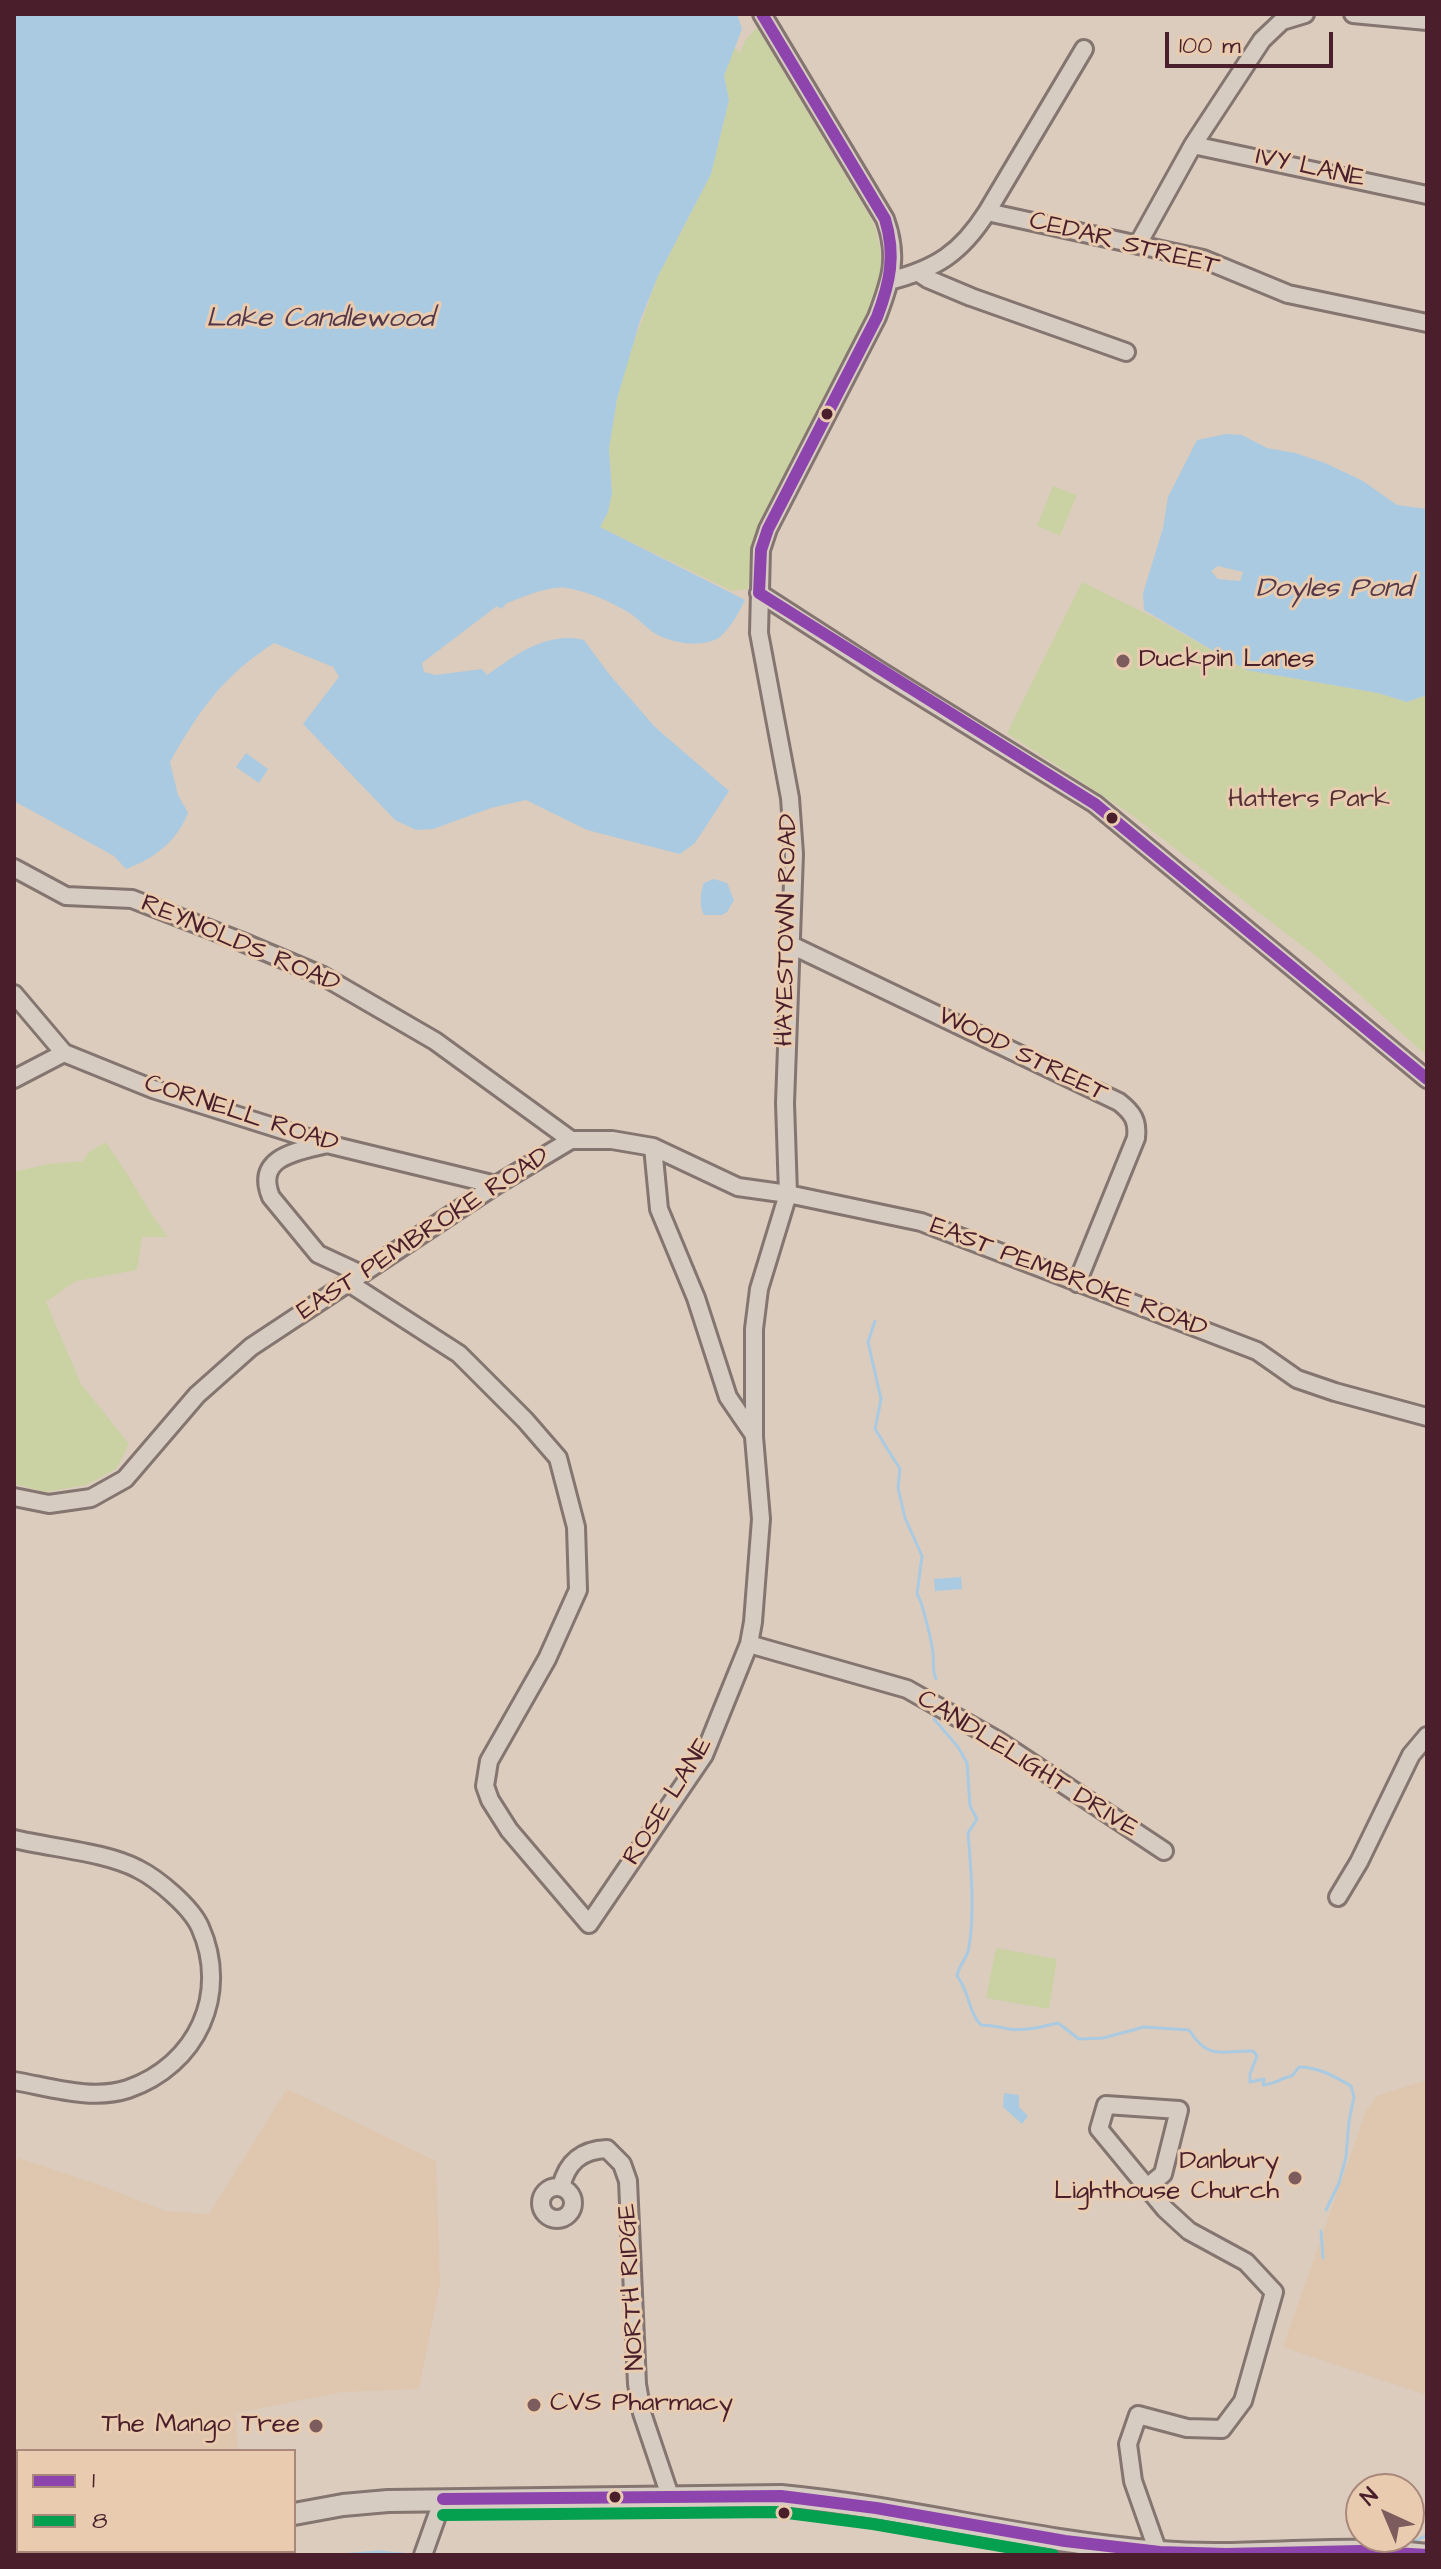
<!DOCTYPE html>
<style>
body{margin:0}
#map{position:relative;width:1441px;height:2569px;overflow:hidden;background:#dcccbd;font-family:"Architects Daughter",sans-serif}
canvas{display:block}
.frame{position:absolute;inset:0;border:16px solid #4a1f2b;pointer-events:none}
.legend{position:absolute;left:16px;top:2449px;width:280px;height:104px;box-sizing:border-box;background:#e9ccb0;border:2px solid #a9877b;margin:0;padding:10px 14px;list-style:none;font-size:24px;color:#4a1f2b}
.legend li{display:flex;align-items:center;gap:16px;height:40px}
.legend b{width:40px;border:2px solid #a9877b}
.north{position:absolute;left:1345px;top:2473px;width:80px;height:80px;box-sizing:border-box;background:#e9ccb0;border:2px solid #a9877b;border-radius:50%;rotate:316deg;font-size:22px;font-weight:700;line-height:32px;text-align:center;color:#4a1f2b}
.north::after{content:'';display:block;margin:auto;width:28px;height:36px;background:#7d5c5e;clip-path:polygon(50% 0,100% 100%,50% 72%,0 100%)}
.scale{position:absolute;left:1165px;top:32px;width:168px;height:36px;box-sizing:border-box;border:4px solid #4a1f2b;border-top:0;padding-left:10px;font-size:24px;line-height:28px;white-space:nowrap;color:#4a1f2b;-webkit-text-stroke:6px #e9ccb0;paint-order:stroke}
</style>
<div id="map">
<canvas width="1441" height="2569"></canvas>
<div class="frame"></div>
<ul class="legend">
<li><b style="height:10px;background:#8e44ad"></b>1</li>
<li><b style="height:10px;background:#049f4f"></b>8</li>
</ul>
<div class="north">N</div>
<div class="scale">100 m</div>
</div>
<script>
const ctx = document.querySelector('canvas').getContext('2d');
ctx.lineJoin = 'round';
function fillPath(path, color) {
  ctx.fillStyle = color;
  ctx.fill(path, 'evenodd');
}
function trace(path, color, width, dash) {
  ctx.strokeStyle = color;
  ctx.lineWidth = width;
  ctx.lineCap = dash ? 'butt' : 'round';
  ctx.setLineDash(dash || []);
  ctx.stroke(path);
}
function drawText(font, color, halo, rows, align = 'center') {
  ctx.font = font + ' "Architects Daughter",sans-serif';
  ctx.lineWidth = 6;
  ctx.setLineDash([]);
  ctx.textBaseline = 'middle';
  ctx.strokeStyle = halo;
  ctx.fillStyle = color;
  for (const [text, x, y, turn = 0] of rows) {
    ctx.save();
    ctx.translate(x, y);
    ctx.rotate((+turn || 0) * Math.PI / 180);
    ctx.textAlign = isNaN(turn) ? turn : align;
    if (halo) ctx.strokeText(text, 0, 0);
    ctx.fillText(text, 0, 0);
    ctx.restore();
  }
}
const built = new Path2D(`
 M1427 2080V2395L1283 2347 1366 2111 1377 2096Z
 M287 2089 436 2161 440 2283 419 2389 342 2392 236 2413 238 2451H18V2551H76L48 2555H14V2167L19 2158 94 2183 165 2211 209 2214Z`);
const green = new Path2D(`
 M757 27 873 222C881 246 883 264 880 289L753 553 748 589 732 591 600 527 608 512 612 493 609 449 617 399 628 358 658 276 711 174 729 100 724 76 734 47 740 53 745 41Z
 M1053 486 1077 495 1060 536 1037 526Z
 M1082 582 1153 617 1246 670 1378 693 1407 702 1427 695V1056L1322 961 1129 813 1007 733Z
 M105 1142C129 1172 144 1207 168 1237H142L137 1270 76 1281 46 1302 81 1384 129 1444 116 1469 86 1485 46 1492 14 1484V1172L48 1164 83 1161 88 1153Z
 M996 1948 1057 1959 1049 2009 986 1998Z`);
const water = new Path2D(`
 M14 14H737L742 29 724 76 729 100 711 174 658 276 640 321 617 399 609 449 612 493 608 512 600 527 745 600C739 612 731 627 721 636 706 648 676 644 660 636 649 631 641 621 631 614 612 602 589 592 567 588 549 585 524 597 507 603L501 609 497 606 422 663 424 672 436 675 482 669 487 675C516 655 546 631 584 640L609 674 655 727 729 791 695 843 680 854 587 830 526 800 491 808 433 829 416 830 395 820 303 724 339 677 333 667 274 643C223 676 200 709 170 762L178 795 188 813C177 841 154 859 126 869L114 856 14 801Z
 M1226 434 1242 435 1267 448 1295 453 1325 463 1363 481 1397 505 1427 509V695L1407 702 1378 693 1246 670 1144 610 1143 593 1163 528 1168 497 1197 440ZM1218 566 1243 572 1240 581 1218 579 1211 571Z
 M246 753 268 769 259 783 236 767Z
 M714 879 727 883 734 900 727 912 722 915H704C699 905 700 893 704 883Z
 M961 1577 962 1589 935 1591 934 1579Z
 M1004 2093 1019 2095V2107L1028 2116 1022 2124 1003 2107Z`);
const stream = new Path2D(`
 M875 1321 868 1342 881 1399 875 1429 900 1469 898 1488 905 1518 922 1556 917 1594C922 1600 932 1643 933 1653 934 1662 932 1671 936 1679
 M934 1719 958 1747 967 1763 970 1806 977 1819 968 1833C971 1869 975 1912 969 1947 968 1958 959 1964 957 1976 969 1990 968 2012 981 2025 991 2025 999 2027 1009 2029 1025 2031 1042 2027 1058 2023L1079 2039 1103 2038 1144 2027 1189 2030C1210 2062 1221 2050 1253 2051L1257 2056 1250 2074V2082L1264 2079 1263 2085C1275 2084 1281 2078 1292 2076L1299 2067C1318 2067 1334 2076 1351 2086L1354 2097 1349 2121 1346 2157 1339 2183 1326 2210
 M1321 2231 1323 2258
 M1410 2544 1427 2535
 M339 2555 379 2552 412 2555`);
const minor = new Path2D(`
 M1353 14 1427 21
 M1193 145 1427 195
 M987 212 1084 49
 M1138 244 1193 145 1262 40 1282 21 1305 14
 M919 273 928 279 971 297 1126 352
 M889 281C936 269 961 253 987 212L1203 259 1288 294 1427 323
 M759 593 880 671 1095 804 1427 1079
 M14 868 66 896 132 899 240 941 323 976 435 1041 571 1140
 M789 944 1119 1102C1133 1113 1138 1121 1136 1138L1077 1283
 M14 994 64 1053 153 1089 327 1144 496 1185
 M14 1079 64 1053
 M327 1144C299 1151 254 1156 271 1197L318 1254 361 1274
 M653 1147 659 1209 696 1298 728 1397 754 1435
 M349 1283 459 1354 525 1420 558 1458 576 1527 578 1590 547 1659 489 1761 485 1786 490 1800 509 1830 589 1924 704 1755 749 1644 753 1622 761 1519 754 1437V1329L759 1289 788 1194 785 1103 794 854 790 798 759 633 761 550 768 529 877 317C891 280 899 257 885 219L762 14
 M14 1497 49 1504 91 1498 125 1479 197 1395 251 1347 496 1185 571 1140H612L653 1147 738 1187 788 1194 921 1222 1257 1351 1297 1379 1335 1392 1427 1417
 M749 1644 907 1689 997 1740 1164 1851
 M14 1839C51 1848 106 1852 138 1869 158 1879 191 1907 200 1927 230 1994 197 2065 128 2089 92 2101 50 2087 14 2081
 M1338 1897 1359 1862 1411 1755 1427 1736
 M541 2203a16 16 0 1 1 32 0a16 16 0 1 1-32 0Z
 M561 2187C567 2162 581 2150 607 2149L622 2164 628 2181 637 2384 642 2413 670 2496
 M1147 2187 1163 2174 1179 2110 1106 2105 1099 2129 1165 2209 1189 2231 1246 2262 1274 2292 1243 2401 1222 2429 1187 2428 1138 2415 1128 2444 1133 2481 1158 2552
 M423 2555 443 2499`);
const major = new Path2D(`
 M294 2514 343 2505 388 2501 781 2496C908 2508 1032 2542 1160 2552 1248 2559 1338 2544 1427 2555
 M133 2555 153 2551`);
const bus1 = new Path2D(`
 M759 593 1095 804 1427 1079
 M759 593 761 550 768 529 877 317C890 283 896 255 885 219L762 14
 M443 2499 781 2496 876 2508 1065 2541 1160 2552 1226 2554 1360 2551 1427 2555`);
const bus2 = new Path2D(`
 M443 2515 780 2512 873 2524 1053 2555`);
const markers = [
 [827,414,7,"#4a1f2b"],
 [1123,661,8,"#7d5c5e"],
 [1112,818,7,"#4a1f2b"],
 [1295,2178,8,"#7d5c5e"],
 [534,2405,8,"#7d5c5e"],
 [316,2426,8,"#7d5c5e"],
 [615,2497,7,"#4a1f2b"],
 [784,2513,7,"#4a1f2b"]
];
const streetNames = [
 ["IVY LANE",1310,169,12],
 ["CEDAR STREET",1124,245,14],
 ["HAYESTOWN ROAD",788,930,-89],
 ["REYNOLDS ROAD",240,945,23],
 ["WOOD STREET",1022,1056,26],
 ["CORNELL ROAD",241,1115,18],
 ["EAST PEMBROKE ROAD",424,1235,-33],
 ["EAST PEMBROKE ROAD",1068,1279,21],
 ["CANDLELIGHT DRIVE",1027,1765,32],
 ["ROSE LANE",669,1802,-58],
 ["NORTH RIDGE",633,2287,-93]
];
const poiNames = [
 ["Duckpin Lanes",1139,661],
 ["Danbury",1279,2163,"right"],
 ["Lighthouse Church",1279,2193,"right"],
 ["CVS Pharmacy",550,2405],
 ["The Mango Tree",300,2426,"right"]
];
const parkNames = [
 ["Hatters Park",1309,801]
];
const waterNames = [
 ["Lake Candlewood",320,320],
 ["Doyles Pond",1334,590]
];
fillPath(built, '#dfc6ae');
fillPath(green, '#cad2a4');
fillPath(water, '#a9cae1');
trace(stream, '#a9cae1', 3);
trace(minor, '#847570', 22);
trace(major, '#847570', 26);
trace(minor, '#d7ccc2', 16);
trace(major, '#d7ccc2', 20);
trace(bus1, '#8e44ad', 12);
trace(bus2, '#049f4f', 12);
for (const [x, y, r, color] of markers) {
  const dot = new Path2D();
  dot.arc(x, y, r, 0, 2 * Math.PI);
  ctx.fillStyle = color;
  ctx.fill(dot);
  trace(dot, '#e9ccb0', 3);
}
drawText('26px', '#4a1f2b', '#e9ccb0', streetNames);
drawText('26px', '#4a1f2b', '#e9ccb0', poiNames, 'left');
drawText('26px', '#553135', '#e9ccb0', parkNames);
drawText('italic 28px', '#553849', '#e9ccb0', waterNames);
</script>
